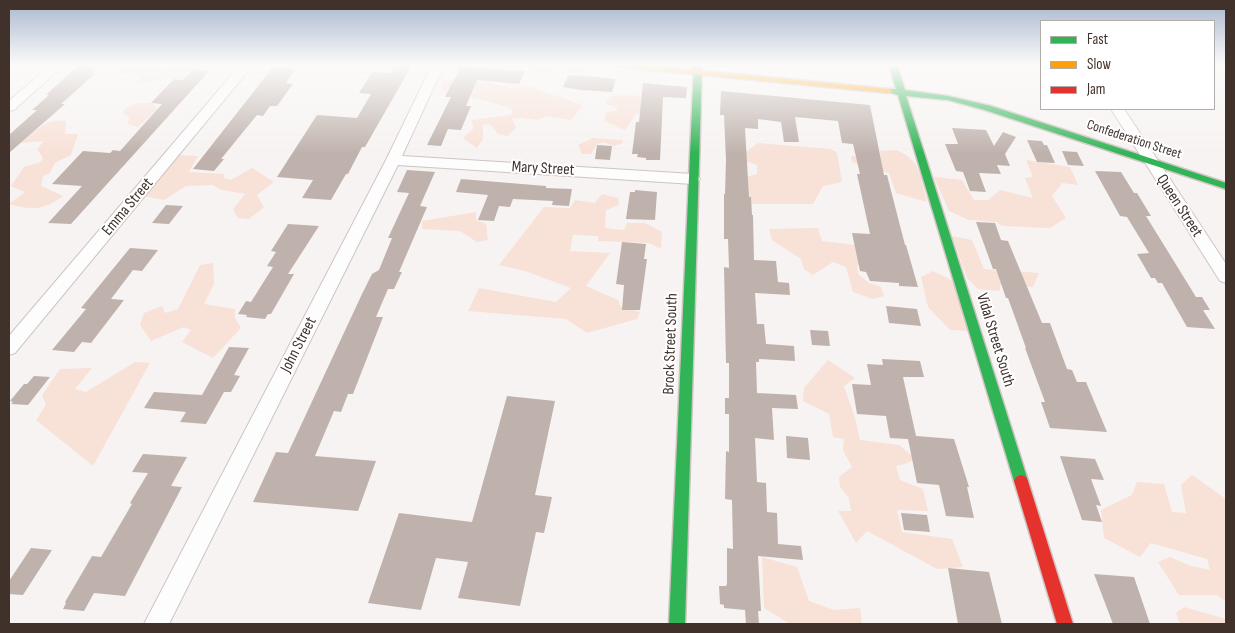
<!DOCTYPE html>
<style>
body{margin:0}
#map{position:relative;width:1235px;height:633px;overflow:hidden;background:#f7f3f2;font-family:"Sofia Sans Condensed",sans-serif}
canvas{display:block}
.frame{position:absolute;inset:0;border:10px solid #40322b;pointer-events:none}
.legend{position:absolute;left:1040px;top:20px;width:175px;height:90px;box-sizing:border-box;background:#fff;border:1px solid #b3adaa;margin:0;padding:6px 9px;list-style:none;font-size:15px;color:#40322b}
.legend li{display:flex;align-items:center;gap:10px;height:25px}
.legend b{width:25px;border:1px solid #b3adaa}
</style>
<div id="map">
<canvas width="1235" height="633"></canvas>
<div class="frame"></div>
<ul class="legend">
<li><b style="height:6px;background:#30b455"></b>Fast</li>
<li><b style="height:6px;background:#ff9f0a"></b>Slow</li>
<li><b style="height:6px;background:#e5322d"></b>Jam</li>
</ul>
</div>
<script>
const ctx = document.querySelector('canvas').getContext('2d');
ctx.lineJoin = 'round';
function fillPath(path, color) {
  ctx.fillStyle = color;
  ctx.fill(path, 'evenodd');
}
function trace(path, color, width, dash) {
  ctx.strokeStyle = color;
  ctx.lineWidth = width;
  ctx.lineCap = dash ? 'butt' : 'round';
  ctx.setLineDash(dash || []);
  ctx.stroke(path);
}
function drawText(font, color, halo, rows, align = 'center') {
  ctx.font = font + ' "Sofia Sans Condensed",sans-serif';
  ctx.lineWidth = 4;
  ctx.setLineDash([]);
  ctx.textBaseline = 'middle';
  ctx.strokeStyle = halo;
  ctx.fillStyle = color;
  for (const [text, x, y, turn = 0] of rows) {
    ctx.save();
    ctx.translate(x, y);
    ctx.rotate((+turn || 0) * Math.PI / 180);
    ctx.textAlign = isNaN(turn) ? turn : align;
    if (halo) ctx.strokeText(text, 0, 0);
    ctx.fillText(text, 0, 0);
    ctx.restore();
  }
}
const green = new Path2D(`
 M126 65H154L151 68C163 70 171 69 182 65 188 63 200 65 206 65L192 68 182 79 168 78 137 84 141 77 123 74 119 71 122 66Z
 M544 65C552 69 560 70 570 70L571 66 584 67 587 71 584 74 552 71 549 73 528 70V65Z
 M443 80 490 83 515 89 524 85 583 105 571 120 546 116 537 120 520 118 512 119 516 128 508 136 498 134 490 124 483 125V139L477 148 463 138 474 128 471 120 511 115 513 109 469 96 472 90 442 91Z
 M626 95 641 96 646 112 636 114 625 130 604 121 606 112 616 111 618 108 606 104V101L611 96Z
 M141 103H152L157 109 138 127 128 124 129 117 122 112 131 105Z
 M66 121 65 134H78L71 155 55 163 50 173 43 176 41 186 63 196C44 211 30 210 9 204L25 192 11 186 24 167 41 162 43 158 37 149 44 141 21 143C27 137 43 124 50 122 55 120 61 121 66 121Z
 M593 138 622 140 623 143 614 146 604 142 597 144 591 154H582L578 145Z
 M758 143 831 149 837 153 842 182 823 186 813 204H751L742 178 757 174V165L742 160V155Z
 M896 150C922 160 920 178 927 202L896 193 889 173 852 162 851 156 881 157 880 151Z
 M179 155 198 156 189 172 224 174V178L231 180 252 168 274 182 257 195 264 207 249 219 238 218 233 209 245 194 222 190 212 185 186 186 164 200 134 194 160 162Z
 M1026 160 1070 167 1078 185 1062 183 1052 196 1066 218 1050 228 1002 226 996 222 969 220 949 211 934 177 962 180 974 200H988L1000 190 1033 198 1025 178 1033 177Z
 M602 194 618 198 619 205 606 210 605 228 624 230 627 223H645L662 232 661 249 649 243 598 241V236L573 235 570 251 610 253 586 286 618 300 620 306 640 312 637 319 587 333 566 319 468 311 479 288 556 302 571 288 525 271 499 265 544 207 570 208 575 200 595 203Z
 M476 212V220L486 224 488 240 477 242 460 231 422 229V221Z
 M818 228 822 241 872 247 866 262 857 266 858 274 869 283 881 287 884 296 873 299 853 292 846 267 833 262 813 275 804 269 801 259 772 240 769 229Z
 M952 236 972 240 984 269 1039 273 1033 287 1000 285V291L978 289 967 278Z
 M213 263 214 284 204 304 235 309V318L241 328 213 358 182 342 191 330 184 327 151 341 140 325 144 313 162 306 165 313 178 309 200 265Z
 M933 271 953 281 969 331 950 330 928 307 921 277Z
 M828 360 855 378 844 386 855 418 860 440 899 445 915 458 908 463 896 466 900 480 923 489 928 511 897 510 902 532 952 539 963 567 937 569 867 531 856 543 838 511H851L849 498 840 487 839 477 852 467 843 450 844 439 833 437 829 414 803 401 804 388Z
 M135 362 150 363 93 466 36 420 46 405 42 395 60 369 92 368 75 389 86 392Z
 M1192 475 1226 499V602L1217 595H1179L1158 562 1170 557 1191 566 1210 570 1207 559 1151 543 1140 557 1104 538 1101 510 1132 495 1137 482 1164 484 1172 512 1186 513 1181 485Z
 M762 557 797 567 809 601 834 610 860 608 862 624H790L764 608Z
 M1184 607 1226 619V624H1180L1176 613Z`);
const building = new Path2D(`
 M79 65H101L92 73H96L61 104H65L9 153V135L37 110H32L49 95H46Z
 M396 65H412L365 147H362L348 174H346L331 200 302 198 313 180 277 177 317 115 357 118 371 94 359 93 372 72 390 73Z
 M461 66 525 71 519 84 477 80 466 106H471L461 130 448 129 441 146 427 145 451 97H445Z
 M273 67 296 69 286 83 293 84 277 106H270L263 116 257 115 221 159H224L214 171 193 169Z
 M193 69 210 70 71 224 48 223 82 186 52 184 83 151 110 153 113 150 120 151 162 104 151 103 174 79 183 80Z
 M568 75 599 77 616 79 612 92 581 90 563 87Z
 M643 83 687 87 686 98 663 97 660 160H646V158L637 157 638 154H632L636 122H639Z
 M721 91 870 105 884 175H887L905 245H906L918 287 899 286V283L870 281 866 272 860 271 852 233 870 234 857 174H860L853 144 842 143 838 121 795 117 799 142H784L781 122 758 119V129L745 128 749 197H751L752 215H753L754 260 776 261 778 282 789 283 790 295 755 293 757 324H764L766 344 794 346 795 361 759 359V362H756L757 393 796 395 798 409 772 408 774 440 755 438 757 482 766 483 767 512 777 513 778 544 801 546 803 560 758 556 761 611H758L759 624H746L745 610 724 608V605L720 604 719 586H726L727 584V548L733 549 732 500 725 499 726 451 729 452V414H725V398H729V363H726L724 267 729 268 728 239H724V194H725L726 160 724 115H720Z
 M952 128 986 130 994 146 1003 132 1016 137 1005 154 1010 166 997 165 1001 174 979 173 986 192 970 191 963 172 956 171 945 144H958Z
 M1027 140 1042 141 1044 145H1047L1055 163 1037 162Z
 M597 145 612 146 610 160 595 159Z
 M1062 151 1077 152 1084 166 1068 165Z
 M407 170 435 172 420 206 427 207 399 272H402L394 289H388L376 317H383L353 394H348L341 412 334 411 315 456 376 461 358 511 253 502 276 452 288 453 362 294 372 274 379 270 392 238H388L409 193 397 192Z
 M1095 171 1121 172 1134 193H1137L1151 216H1146L1196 297H1202L1210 310H1203L1215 329 1187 327 1162 283H1158L1155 278H1151L1137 254 1149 253 1127 217 1120 216Z
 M461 179 546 186V188L572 189 569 206 552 205 553 201 513 199 510 207 499 206 494 221 478 220 488 195 456 192Z
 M635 190 657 192 655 220 626 219 630 192H635Z
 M166 205 183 206 169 224 152 223Z
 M976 222 995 223 1001 240 1008 241 1042 323H1050L1067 369 1072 370 1077 382H1086L1107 432 1050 428 1041 402H1045L1025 348H1026L1008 298H1006L996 269H993Z
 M288 224 319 226 288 274H294L271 314H268L265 319 246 317 247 315 238 314 246 301 251 302 273 267 267 266 276 252 271 251Z
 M622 242 646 244 644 259H647L640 310H622L624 285 616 284Z
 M130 248 158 250 142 271 133 270 111 299 124 300 91 343 82 342 74 352 52 350 86 309 81 308Z
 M886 306 917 309 921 326 889 323Z
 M810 330 828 331 830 346 812 345Z
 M229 347 249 348 234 375 240 376 231 392H224L206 424 180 422 186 412 144 408 154 392 202 395Z
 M882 359 920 361 924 377H903L916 436 954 439 969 487H967L974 518 946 516 939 485 917 483 908 439 890 438 886 416 857 414 852 384 871 385 867 364 883 365Z
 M34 376 50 377 28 405 11 404 13 402 10 401 24 384H27Z
 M507 396 555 401 535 495 552 497 544 533 536 532 520 606 458 598 468 562 436 558 421 610 368 603 399 513 472 522Z
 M786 436 808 438 810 460 787 458Z
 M143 454 187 457 171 486 182 487 125 596 94 593 84 611 63 609 66 603 65 602 92 556 101 557 132 504 130 503 148 473 132 472Z
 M1060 456 1095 459 1104 480 1091 479 1101 506 1096 505 1102 522 1082 520Z
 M901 513 927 515 930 532 904 530Z
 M31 548 52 550 23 595 9 594V581Z
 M948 568 989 572 1002 624H958Z
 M1094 574 1134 577 1150 624H1113Z`);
const street = new Path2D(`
 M50 65H64L14 110 9 111V101Z
 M240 65H253L15 353 9 355V336Z
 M432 65H444L402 156 693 174 698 176 700 179 698 182 693 184 398 165 169 624H144L386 160Z
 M1111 109H1124L1226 264V283L1220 281Z`);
const fast = new Path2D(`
 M694 65H702L685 624H669Z
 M889 65H897L905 90 948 96 991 106 1226 183V189L985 110 948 100 906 96 1028 481 1026 485 1021 487 1016 485 1014 481 898 95 885 91 889 89H896Z`);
const slow = new Path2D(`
 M614 65H644L889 89 893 91 889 93 618 67Z`);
const jam = new Path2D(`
 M1021 475 1026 477 1028 481 1073 624H1057L1014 481 1016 477Z`);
const farStreetnames = [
 ["Confederation Street",1134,140,18]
];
const streetNames = [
 ["Mary Street",543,169,3],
 ["Queen Street",1179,206,57],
 ["Emma Street",128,207,-50],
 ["Vidal Street South",995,340,73],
 ["Brock Street South",671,344,-88],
 ["John Street",299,345,-63]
];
fillPath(green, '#f8e1d7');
fillPath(building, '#bfb2ac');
trace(street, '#cec5c2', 2);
trace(fast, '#cec5c2', 3);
trace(slow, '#cec5c2', 3);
trace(jam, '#cec5c2', 3);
fillPath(street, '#fefdfd');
fillPath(fast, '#30b455');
fillPath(slow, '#ff9f0a');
fillPath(jam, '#e5322d');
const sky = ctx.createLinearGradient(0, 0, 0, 154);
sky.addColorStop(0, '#a8b6cd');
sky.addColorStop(0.42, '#fbfaf9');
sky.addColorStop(1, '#fbfaf900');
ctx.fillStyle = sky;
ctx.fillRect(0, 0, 1235, 154);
drawText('14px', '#40322b', '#fff', farStreetnames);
drawText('16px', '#40322b', '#fff', streetNames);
</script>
